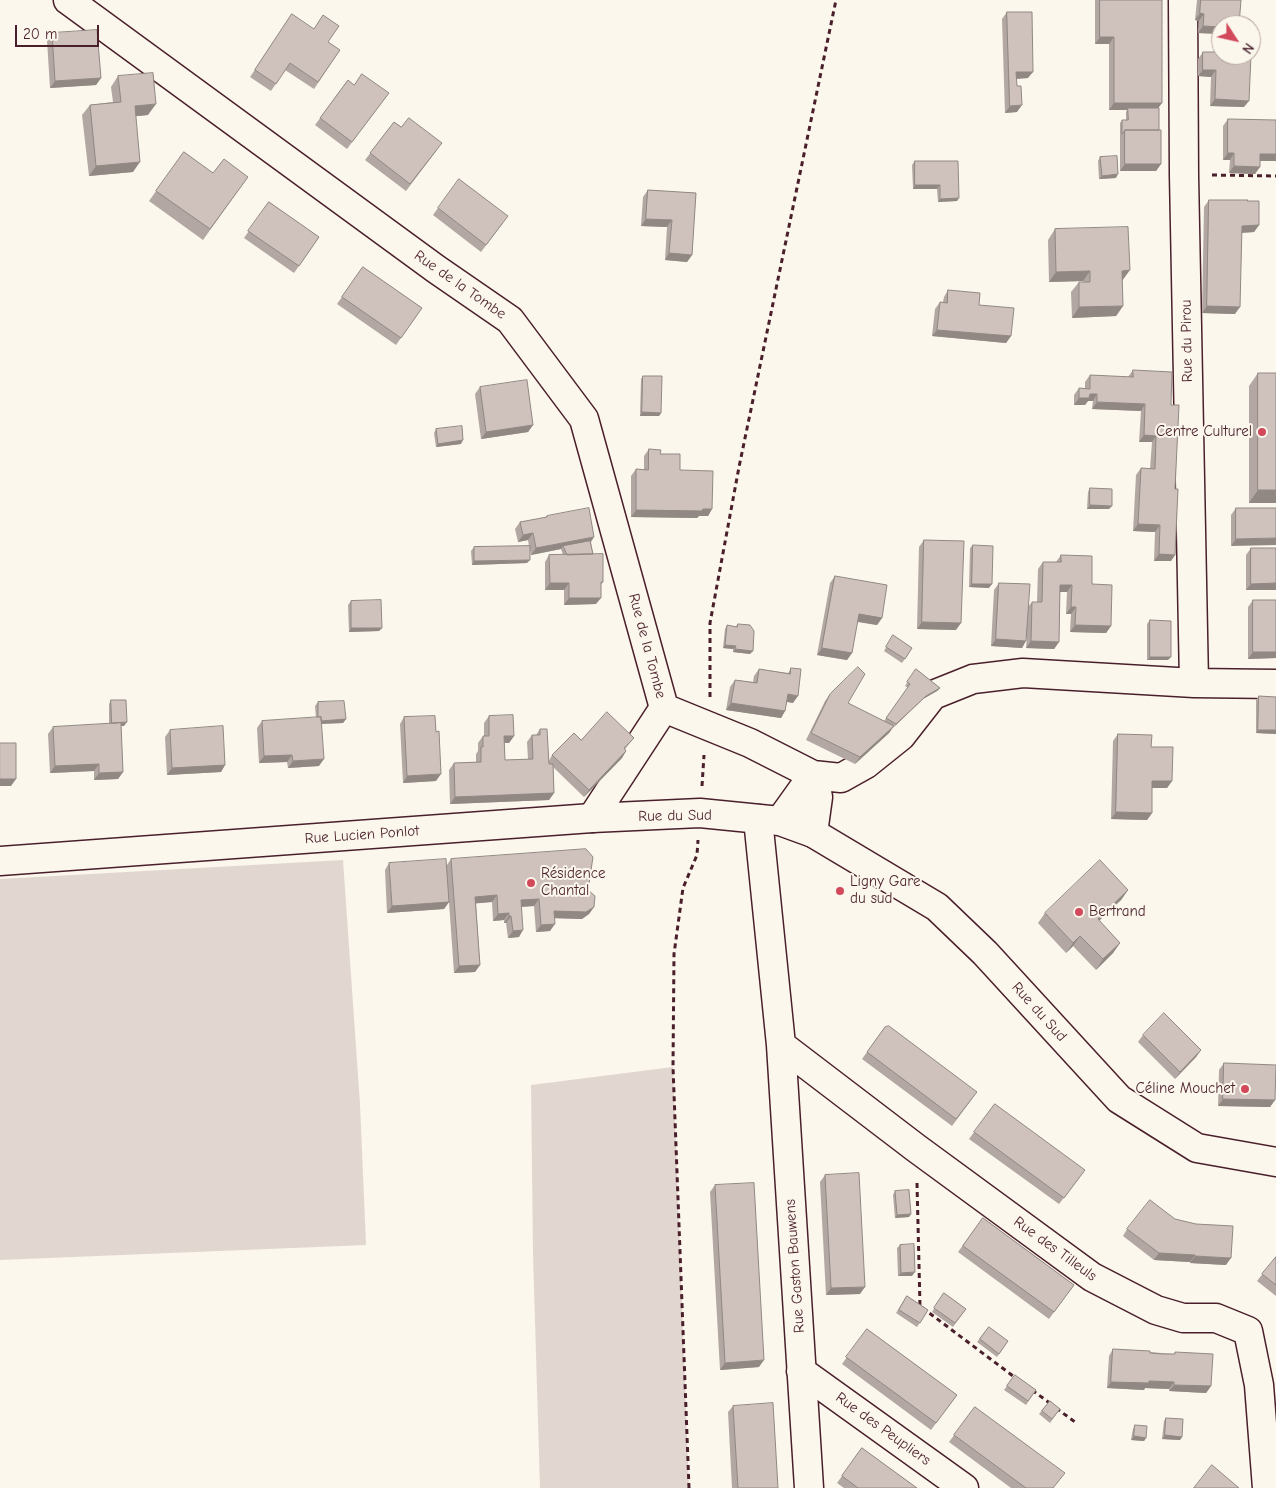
<!DOCTYPE html>
<meta charset="utf-8">
<style>
body{margin:0}
#map{position:relative;width:1276px;height:1488px;overflow:hidden;background:#fbf7ec;font-family:"Comic Neue",sans-serif}
canvas{display:block}
.north{position:absolute;left:1211px;top:15px;width:50px;height:50px;box-sizing:border-box;background:#fbf7ec;border:1px solid #b4a19f;border-radius:50%;rotate:125deg;font-size:14px;font-weight:700;line-height:20px;text-align:center;color:#4a1f2b}
.north::after{content:'';display:block;margin:auto;width:18px;height:22px;background:#d1495b;clip-path:polygon(50% 0,100% 100%,50% 72%,0 100%)}
.scale{position:absolute;left:15px;top:25px;width:84px;height:22px;box-sizing:border-box;border:2px solid #4a1f2b;border-top:0;padding-left:6px;font-size:15px;line-height:18px;white-space:nowrap;color:#4a1f2b;-webkit-text-stroke:4px #fbf7ec;paint-order:stroke}
</style>
<div id="map">
<canvas width="1276" height="1488"></canvas>
<div class="north">N</div>
<div class="scale">20 m</div>
</div>
<script>
const ctx = document.querySelector('canvas').getContext('2d');
ctx.lineJoin = 'round';
function fillPath(path, color) {
  ctx.fillStyle = color;
  ctx.fill(path, 'evenodd');
}
function trace(path, color, width, dash) {
  ctx.strokeStyle = color;
  ctx.lineWidth = width;
  ctx.lineCap = dash ? 'butt' : 'round';
  ctx.setLineDash(dash || []);
  ctx.stroke(path);
}
function drawText(font, color, halo, rows, align = 'center') {
  ctx.font = font + ' "Comic Neue",sans-serif';
  ctx.lineWidth = 4;
  ctx.setLineDash([]);
  ctx.textBaseline = 'middle';
  ctx.strokeStyle = halo;
  ctx.fillStyle = color;
  for (const [text, x, y, turn = 0] of rows) {
    ctx.save();
    ctx.translate(x, y);
    ctx.rotate((+turn || 0) * Math.PI / 180);
    ctx.textAlign = isNaN(turn) ? turn : align;
    if (halo) ctx.strokeText(text, 0, 0);
    ctx.fillText(text, 0, 0);
    ctx.restore();
  }
}
const green = new Path2D(`
 M343 860 360 1104 366 1245 0 1260V879Z
 M673 1067 689 1488H540L533 1254 531 1085Z`);
const path = new Path2D(`
 M1212 175 1276 176
 M710 697V623L739 467 836 0
 M702 786 704 755
 M917 1183 920 1306 1017 1379
 M1032 1390 1051 1404
 M1056 1408 1075 1422
 M689 1488 673 1067 674 954 683 888 697 855 698 840`);
const minor = new Path2D(`
 M68 0 436 269 510 320 584 419 664 708
 M1183 0 1184 175 1194 683
 M664 708 750 743 813 775 841 778 866 764 901 736 933 695 973 679 1023 673 1194 683 1276 684
 M813 775 818 797 813 833
 M592 818 664 708
 M758 819 781 1045 809 1488
 M780 821 813 775
 M781 1045 916 1148 1092 1277 1156 1310 1183 1318H1216L1248 1331 1259 1385 1267 1488
 M801 1371 964 1488`);
const major = new Path2D(`
 M0 861 592 818 700 813 780 821 813 833 937 907 985 953 1119 1099 1197 1148 1276 1162`);
const wall = new Path2D(`
 M1095 0H1162L1158 108 1161 164 1156 171H1120V123L1122 120H1126V112L1127 110H1109V44H1095Z
 M1197 0H1241L1221 25V34L1198 33 1199 21 1195 20Z
 M1007 12 1028 78 1016 79 1017 112 1005 113 1002 19Z
 M292 14 328 42 340 50 314 89 285 70 271 91 250 77Z
 M52 33 101 78 96 85 50 88 47 40Z
 M1203 52 1244 107 1210 106 1211 77 1198 76V59Z
 M118 76 148 115 136 116 133 172 89 176 82 115 90 105 113 102 111 87Z
 M348 80 354 85 389 93 347 149 315 125Z
 M1228 119 1260 161 1255 174 1229 173 1230 160H1223V126Z
 M394 122 437 150 406 191 365 160Z
 M184 152 213 173 248 177 203 240 149 201Z
 M1100 157 1116 178 1099 179 1098 161Z
 M915 161 959 198 957 201 938 202 937 189H913L912 165Z
 M648 190 696 193 692 255 687 262 665 260 667 227 641 226 643 197Z
 M1209 200 1247 201 1259 225 1254 232 1242 233 1235 314 1202 313 1204 207Z
 M269 202 319 237 294 273 244 238Z
 M438 208 503 223 481 252 433 215Z
 M1055 229 1122 281 1123 306 1116 316 1072 318 1071 292 1079 282H1083V281L1049 282 1048 240Z
 M363 267 422 308 396 345 337 304Z
 M948 290 979 305 1011 336 1006 343 932 336 935 309 940 302H943L944 297Z
 M1133 370 1171 405 1175 489V555L1171 561H1154L1155 532 1133 531 1136 475 1141 468 1150 469 1152 442H1139L1141 411 1092 409 1093 401H1088L1085 405H1074V395L1079 388H1085V382L1090 375 1128 377Z
 M1258 373H1276V503H1249V386Z
 M643 376 661 413 659 416H640L641 379Z
 M480 387 533 425 528 432 481 439 475 394Z
 M436 429 461 444 436 447 434 433Z
 M649 449 660 454 680 470 712 509 708 516H699L697 518 631 517V476L636 469 644 470V456Z
 M1090 488 1109 509H1087L1088 492Z
 M1236 508H1276L1231 546V515Z
 M547 516 594 537 591 542 593 554 603 582 601 585 596 604 564 605V590H545V562L549 555H563L561 549 531 555 530 549 527 563 472 565 471 551 474 547 529 546 528 540 518 542 515 529 520 522 545 518Z
 M924 540 956 630 917 629 919 547Z
 M973 545 989 588 969 587 970 548Z
 M1251 548H1276V590H1246V555Z
 M1061 555 1092 584 1111 626 1106 633 1070 632 1071 614H1066L1067 592H1060L1059 642 1054 649 1026 648 1027 637 1022 648 991 646 994 590 999 583 1028 607 1032 602H1037L1038 569 1043 562H1056Z
 M835 576 882 618 877 625 857 622 852 653 847 660 817 655 830 583Z
 M1253 600H1276V658L1248 659V607Z
 M351 601 382 628 379 631 349 632 348 605Z
 M1150 620 1168 660H1147V624Z
 M738 624 750 654 733 652V649L723 648 725 629 727 625 735 627Z
 M893 635 912 648 902 663 884 651Z
 M791 668 793 703 787 702 785 711 781 718 726 710 730 687 735 680 753 682 754 676 759 669 788 673Z
 M916 669 940 688 937 691 923 699 893 727 889 733 855 764 806 740 825 701 830 694 884 721 908 688 905 686Z
 M1259 696 1276 697V734L1256 733V700Z
 M111 700 124 726H121L123 772 118 779 94 780V771L50 773 48 734 53 727 109 724V704Z
 M318 702 346 719 343 723 321 724 319 766 288 768 287 762 259 763 257 728 262 721 316 718 315 706Z
 M489 716 514 736 509 743H504L505 760 528 759 527 742 532 735H536L540 729 549 761 552 755 581 740 634 738 625 749 626 751 622 758 584 797 553 767 554 793 549 800 450 804 449 770 454 763 476 762V754L478 751V743L483 736H484V723Z
 M404 717 436 781 403 783 400 724Z
 M170 730 225 765 221 772 167 775 165 737Z
 M1118 734 1151 747 1172 781 1167 788H1152V813L1147 820 1111 819 1113 741Z
 M451 859 588 890 594 907 589 914 582 919 554 918 550 931 536 932 534 906 522 907 519 937 508 938 506 923H504V920L493 921 492 902 476 903 480 965 475 972 454 973 449 902 444 909 387 913 385 870 389 863 447 865Z
 M1128 890 1121 900 1099 921 1120 943 1113 953 1096 970 1073 946 1066 953 1038 923 1045 913Z
 M885 1027 972 1099 952 1126 862 1059Z
 M1143 1035 1201 1050 1196 1057 1175 1079 1138 1042Z
 M1224 1063 1275 1100 1270 1107 1218 1106 1219 1070Z
 M995 1104 1080 1177 1059 1204 969 1139Z
 M825 1175 860 1294 826 1295 820 1182Z
 M715 1185 759 1367 720 1370 710 1192Z
 M895 1191 911 1214 909 1217 895 1218 893 1195Z
 M983 1218 1074 1285 1049 1319 958 1252Z
 M1127 1229 1226 1265 1190 1263V1262L1154 1260 1123 1236Z
 M900 1245 912 1276H898L897 1248Z
 M1276 1257V1296L1257 1281Z
 M944 1293 966 1309 953 1327 932 1312Z
 M907 1296 928 1310 917 1327 896 1313Z
 M989 1327 1008 1341 997 1357 977 1342Z
 M867 1329 957 1395 931 1430 842 1364Z
 M1113 1349 1174 1354 1175 1352 1211 1386 1206 1393 1169 1391V1389L1145 1388 1144 1390 1107 1388 1109 1356Z
 M1015 1375 1036 1390 1026 1405 1004 1390Z
 M1050 1401 1060 1409 1050 1423 1039 1414Z
 M733 1406 778 1488H732L728 1412Z
 M975 1407 1054 1488H1011L949 1442Z
 M1166 1418 1182 1437 1180 1440 1162 1439 1164 1421Z
 M1135 1425 1146 1438 1144 1441 1131 1440 1133 1429Z
 M862 1448 917 1488H844L837 1483Z`);
const shadedWall = new Path2D(`
 M1200 13 1204 14 1199 21 1195 20Z
 M1203 26 1221 27V34L1198 33Z
 M1100 37H1114L1109 44H1095Z
 M1203 70H1216L1211 77 1198 76Z
 M1016 72H1033L1028 78 1012 79Z
 M101 78 96 85 50 88 55 81Z
 M1215 99 1249 101 1244 107 1210 106Z
 M1114 103H1162L1157 110 1128 108 1127 110H1109Z
 M156 104 148 115 128 117 135 106Z
 M1022 105 1017 112 1005 113 1010 106Z
 M1228 153H1234L1230 160H1223Z
 M1260 154H1276V161H1255Z
 M140 162 133 172 89 176 96 166Z
 M1125 164H1161L1156 171H1120Z
 M1234 166 1260 167 1255 174 1229 173Z
 M1118 174 1116 178 1099 179 1102 176Z
 M915 185H940L937 189H913Z
 M959 198 957 201 938 202 940 199Z
 M646 219 672 220 667 227 641 226Z
 M1259 225 1254 232 1237 233 1242 226Z
 M669 253 692 255 687 262 665 260Z
 M1130 270 1122 281V271Z
 M1090 271 1083 281 1049 282 1056 272Z
 M1123 306 1116 316 1072 318 1079 307Z
 M1207 306 1240 307 1235 314 1202 313Z
 M937 330 1011 336 1006 343 932 336Z
 M1090 394H1097L1093 401H1088L1085 405H1074L1079 398Z
 M1097 402 1145 404 1141 411 1092 409Z
 M642 412 661 413 659 416H640Z
 M533 425 528 432 481 439 486 432Z
 M1144 435 1156 436 1152 442H1139Z
 M463 440 461 444 436 447 438 444Z
 M1258 490H1276V503H1249Z
 M1090 505 1112 506 1109 509H1087Z
 M712 509 708 516H699L697 518 631 517 636 510Z
 M1138 524 1160 525 1155 532 1133 531Z
 M533 533 528 540 518 542 523 535Z
 M594 537 589 544 563 546 561 549 531 555 536 548Z
 M1276 538V545L1231 546 1236 539Z
 M1159 554 1175 555 1171 561H1154Z
 M530 560 527 563 472 565 474 561Z
 M550 583H569L564 590H545Z
 M1276 583V590H1246L1251 584Z
 M972 584H992L989 588 969 587Z
 M1060 585H1072L1067 592H1055Z
 M569 598H601L596 604 564 605Z
 M1071 607H1076L1071 614H1066Z
 M859 614 882 618 877 625 854 621Z
 M922 622 961 623 956 630 917 629Z
 M1075 625 1111 626 1106 633 1070 632Z
 M351 628H382L379 631 349 632Z
 M996 639 1026 641 1022 648 991 646Z
 M1031 641 1059 642 1054 649 1026 648Z
 M725 645 736 646 733 649 723 648Z
 M822 648 852 653 847 660 817 655Z
 M735 649 753 651 750 654 733 652Z
 M1253 652H1276V658L1248 659Z
 M1150 657H1171L1168 660H1147Z
 M940 688 937 691 923 699 893 728 896 724 926 696Z
 M788 694 798 696 793 703 783 701Z
 M731 703 785 711 781 718 726 710Z
 M346 719 343 723 316 724 319 721Z
 M127 722 124 726H110L112 723Z
 M894 726 889 733 855 764 860 757Z
 M1258 730H1276V734L1256 733Z
 M504 736H514L509 743H499Z
 M626 751 622 758 584 797 589 790Z
 M292 755 287 762 259 763 264 756Z
 M324 759 319 766 288 768 293 761Z
 M99 764 94 771 50 773 55 766Z
 M225 765 221 772 167 775 172 768Z
 M123 772 118 779 94 780 99 773Z
 M441 774 436 781 403 783 407 776Z
 M0 779H16L11 786H0Z
 M1152 781H1172L1167 788H1147Z
 M554 793 549 800 450 804 455 797Z
 M1116 812 1152 813 1147 820 1111 819Z
 M1128 890 1121 900 1090 929 1098 919Z
 M497 895 492 902 470 904 475 897Z
 M539 899 534 906 516 907 521 900Z
 M449 902 444 909 387 913 392 906Z
 M594 907 589 914 582 919 549 918 554 911Z
 M509 913 504 920 493 921 498 914Z
 M509 916H511L506 923H504Z
 M555 924 550 931 536 932 541 925Z
 M523 930 519 937 508 938 513 931Z
 M1080 936 1073 946 1066 953 1073 943Z
 M1120 943 1113 953 1096 970 1103 959Z
 M480 965 475 972 454 973 459 966Z
 M1201 1050 1196 1057 1175 1079 1180 1072Z
 M1223 1099 1275 1100 1270 1107 1218 1106Z
 M911 1214 909 1217 895 1218 897 1215Z
 M1159 1253 1195 1255 1190 1262 1154 1260Z
 M1195 1256 1231 1258 1226 1265 1190 1263Z
 M915 1272 912 1276H898L901 1273Z
 M865 1287 860 1294 826 1295 831 1288Z
 M764 1360 759 1367 720 1370 725 1363Z
 M1149 1381 1174 1382 1169 1389 1145 1388 1144 1390 1107 1388 1111 1382Z
 M1174 1385 1211 1386 1206 1393 1169 1391Z
 M1165 1435 1182 1437 1180 1440 1162 1439Z
 M1134 1436 1146 1438 1144 1441 1131 1440Z`);
const building = new Path2D(`
 M1100 0H1162V103H1114V37H1100Z
 M1201 0H1241L1239 25H1221V27L1203 26 1204 14 1200 13Z
 M1007 12H1032L1033 72H1016L1017 86H1021L1022 105 1010 106Z
 M292 14 314 29 323 15 339 26 328 42 340 50 318 82 290 63 276 84 255 70Z
 M97 30 101 78 55 81 52 33Z
 M1203 52H1221V55H1251L1249 101 1215 99 1216 70H1203Z
 M153 73 156 104 135 106 140 162 96 166 90 105 121 102 118 76Z
 M362 74 389 93 352 142 320 118 348 80 354 85Z
 M1128 108H1159V130H1125L1122 134V120H1128Z
 M409 118 442 143 410 184 370 153 394 122 401 127Z
 M1228 119 1276 120V154H1260V167L1234 166V153H1228Z
 M1125 130H1161V164H1125Z
 M184 152 213 173 224 159 248 177 210 229 156 191Z
 M1117 156 1118 174 1102 176 1100 157Z
 M915 161H958L959 198 940 199V185H915Z
 M459 179 508 216 486 245 438 208Z
 M648 190 696 193 692 255 669 253 672 220 646 219Z
 M1209 200H1248L1247 201H1259V225L1242 226 1240 307 1207 306Z
 M269 202 319 237 299 266 248 231Z
 M1128 227 1130 270 1122 271 1123 306 1079 307V282H1090V271L1056 272 1055 229Z
 M363 267 422 308 401 338 342 297Z
 M948 290 980 293 979 305 1014 308 1011 336 937 330 940 302 947 303Z
 M1133 370 1172 372 1171 405H1179L1175 489H1178L1175 555 1159 554 1160 525 1138 524 1141 468 1155 469 1156 436 1144 435 1145 404 1097 402V394H1090L1089 398H1079V388L1090 389V375L1133 377Z
 M1258 373H1276V490H1258Z
 M643 376H662L661 413 642 412Z
 M527 380 533 425 486 432 480 387Z
 M462 426 463 440 438 444 436 429Z
 M649 449 661 450 660 454H680V470L713 471 712 509H703L702 511 636 510V469L648 470Z
 M1090 488 1112 489V506L1090 505Z
 M589 508 594 537 536 548 533 533 523 535 520 522 547 517V516Z
 M1236 508H1276V538L1236 539Z
 M924 540 964 541 961 623 922 622Z
 M590 541 593 554 567 555 563 546Z
 M973 545 993 546 992 584H972Z
 M530 546V560L474 561V547Z
 M1251 548H1276V583L1251 584Z
 M603 554V582H601V598H569V583H550L549 555Z
 M1061 555 1092 556V584L1112 585 1111 626 1075 625 1076 607H1071L1072 585H1060L1059 642 1031 641 1032 602H1042L1043 562H1061Z
 M835 576 887 585 882 618 859 614 852 653 822 648Z
 M999 583 1030 584 1026 641 996 639Z
 M381 600 382 628H351V601Z
 M1253 600H1276V652H1253Z
 M1150 620 1171 621V657H1150Z
 M738 624 750 625 754 631 753 651 735 649 736 646 725 645 727 625 737 627Z
 M893 635 912 648 905 659 886 647Z
 M858 667 865 674 848 703 894 726 860 757 811 733 830 694Z
 M791 668 801 669 798 696 788 694 785 711 731 703 735 680 757 683 759 669 790 674Z
 M916 669 940 688 926 696 896 724 886 718 910 684 907 682Z
 M1259 696 1276 697V730H1258Z
 M111 700H126L127 722 112 723Z
 M344 701 346 719 321 721V717H318V702Z
 M607 712 634 738 624 748 626 751 589 790 552 755 574 733 581 740Z
 M513 715 514 736H504L505 760 533 759 532 735H540V729H547L549 764H553L554 793 455 797 454 763 481 762V747H483V736H489V716Z
 M435 716 436 732 439 731 441 774 407 776 404 717Z
 M321 717 324 759 293 761 292 755 264 756 262 721Z
 M121 723 123 772 99 773V764L55 766 53 727Z
 M223 726 225 765 172 768 170 730Z
 M1118 734 1152 735 1151 747H1173L1172 781H1152V813L1116 812Z
 M0 743H16V779H0Z
 M586 849 593 857 588 890 595 896 594 907 586 912 554 911 555 924 541 925 539 899 521 900 523 930 513 931 511 916H509V913L498 914 497 895 475 897 480 965 459 966 451 859Z
 M446 859 449 902 392 906 389 863Z
 M1100 860 1128 890 1098 919 1120 943 1103 959 1080 936 1073 943 1045 913Z
 M1164 1013 1201 1050 1180 1072 1143 1035Z
 M889 1026 977 1092 956 1119 867 1052 885 1027Z
 M1224 1063 1276 1065 1275 1100 1223 1099Z
 M995 1104 1085 1170 1064 1198 974 1132Z
 M859 1173 865 1287 831 1288 825 1175Z
 M754 1183 764 1360 725 1363 715 1185Z
 M909 1190 911 1214 897 1215 895 1191Z
 M1150 1200 1175 1219 1196 1224 1233 1226 1231 1258 1195 1256V1255L1159 1253 1127 1229Z
 M983 1218 1074 1285 1054 1312 963 1246Z
 M914 1244 915 1272 901 1273 900 1245Z
 M1276 1257V1285L1262 1274Z
 M944 1293 966 1309 955 1323 934 1308Z
 M907 1296 928 1310 920 1323 899 1310Z
 M989 1327 1008 1341 999 1354 980 1339Z
 M867 1329 957 1395 936 1423 846 1357Z
 M1113 1349 1150 1351V1353L1163 1354H1175V1352L1213 1354 1211 1386 1174 1385V1382L1149 1381V1383L1111 1382Z
 M1015 1375 1036 1390 1028 1401 1007 1386Z
 M1050 1401 1060 1409 1052 1419 1042 1411Z
 M773 1403 778 1488H738L733 1406Z
 M975 1407 1065 1473 1053 1488H1026L954 1435Z
 M1166 1418 1183 1419 1182 1437 1165 1435Z
 M1135 1425 1147 1426 1146 1438 1134 1436Z
 M862 1448 917 1488H858L842 1476Z
 M1212 1465 1239 1488H1194Z`);
const markers = [
 [1262,432,5,"#d1495b"],
 [531,883,5,"#d1495b"],
 [840,891,5,"#d1495b"],
 [1079,912,5,"#d1495b"],
 [1245,1089,5,"#d1495b"]
];
const streetNames = [
 ["Rue de la Tombe",460,285,35],
 ["Rue du Pirou",1187,341,-91],
 ["Rue de la Tombe",647,646,75],
 ["Rue du Sud",675,816,-1],
 ["Rue Lucien Ponlot",362,835,-4],
 ["Rue du Sud",1039,1012,48],
 ["Rue des Tilleuls",1055,1249,36],
 ["Rue Gaston Bauwens",795,1266,-94],
 ["Rue des Peupliers",883,1429,36]
];
const poiNames = [
 ["Centre Culturel",1252,432,"right"],
 ["Résidence",541,874],
 ["Chantal",541,891],
 ["Ligny Gare",850,882],
 ["du sud",850,899],
 ["Bertrand",1089,912],
 ["Céline Mouchet",1235,1089,"right"]
];
fillPath(green, '#e2d7d0');
trace(minor, '#4a1f2b', 31);
trace(major, '#4a1f2b', 31);
trace(path, '#4a1f2b', 3, [5, 4]);
trace(minor, '#fbf7ec', 28);
trace(major, '#fbf7ec', 28);
fillPath(wall, '#b2a7a2');
fillPath(shadedWall, '#918884');
fillPath(building, '#cfc2bc');
trace(building, '#918884', 1);
for (const [x, y, r, color] of markers) {
  const dot = new Path2D();
  dot.arc(x, y, r, 0, 2 * Math.PI);
  ctx.fillStyle = color;
  ctx.fill(dot);
  trace(dot, '#fbf7ec', 2);
}
drawText('15px', '#4a1f2b', '#fbf7ec', streetNames);
drawText('15px', '#4a1f2b', '#fbf7ec', poiNames, 'left');
</script>
